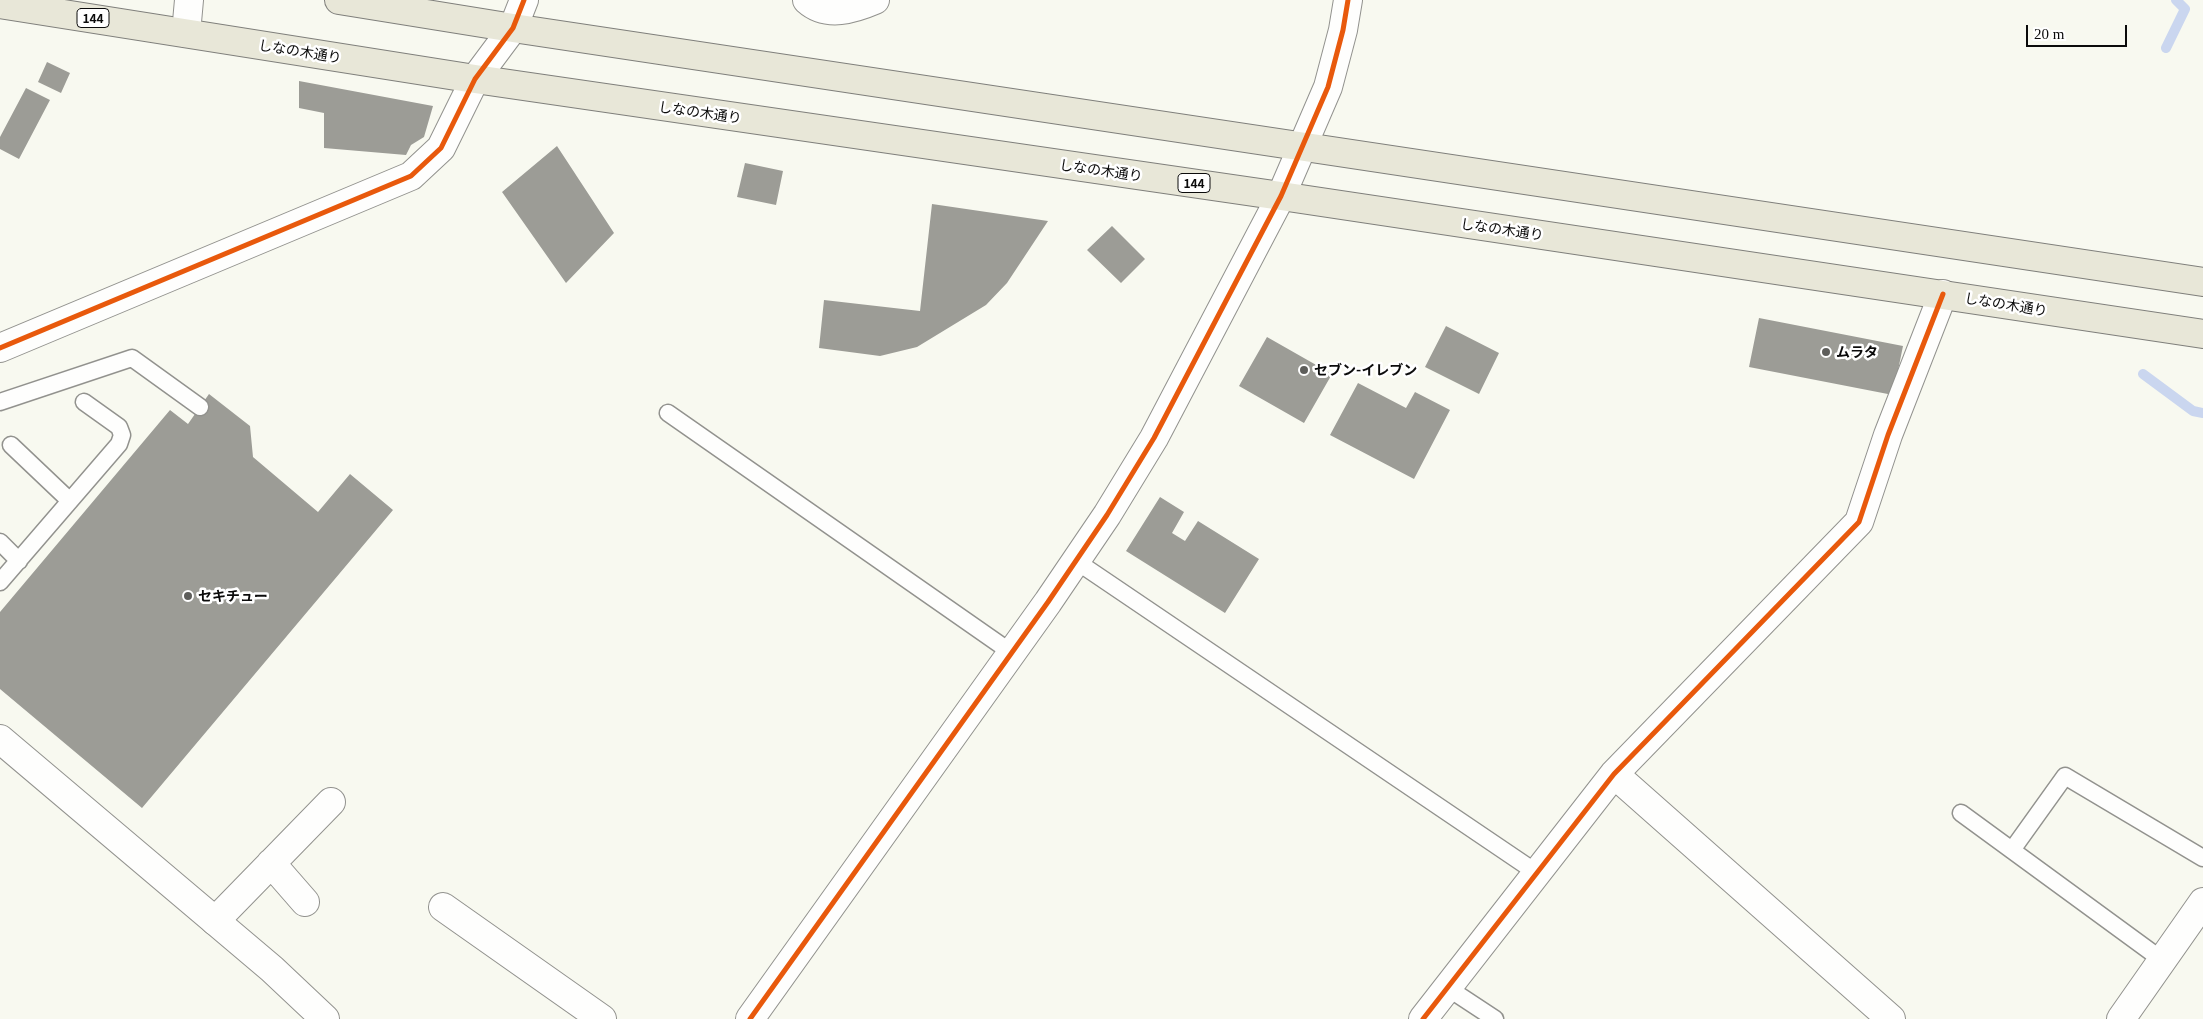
<!DOCTYPE html>
<meta charset="utf-8">
<style>
body{margin:0}
#map{position:relative;width:2203px;height:1019px;overflow:hidden;background:#f8f9f0;font-family:Georgia,serif}
canvas{display:block}
.scale{position:absolute;left:2026px;top:25px;width:101px;height:22px;box-sizing:border-box;border:2px solid #0b0b0b;border-top:0;padding-left:6px;font-size:15px;line-height:18px;white-space:nowrap;color:#0b0b0b;-webkit-text-stroke:4px #fff;paint-order:stroke}
</style>
<div id="map">
<canvas width="2203" height="1019"></canvas>
<div class="scale">20 m</div>
</div>
<script>
const ctx = document.querySelector('canvas').getContext('2d');
ctx.lineJoin = 'round';
function trace(path, color, width, dash) {
  ctx.strokeStyle = color;
  ctx.lineWidth = width;
  ctx.lineCap = dash ? 'butt' : 'round';
  ctx.setLineDash(dash || []);
  ctx.stroke(path);
}
function fillPath(path, color) {
  ctx.fillStyle = color;
  ctx.fill(path, 'evenodd');
}
function drawText(font, color, halo, rows, align = 'center') {
  ctx.font = font + ' Georgia,"Noto Sans JP",serif';
  ctx.lineWidth = 5;
  ctx.setLineDash([]);
  ctx.textBaseline = 'middle';
  ctx.strokeStyle = halo;
  ctx.fillStyle = color;
  for (const [text, x, y, turn = 0] of rows) {
    ctx.save();
    ctx.translate(x, y);
    ctx.rotate((+turn || 0) * Math.PI / 180);
    ctx.textAlign = isNaN(turn) ? turn : align;
    if (halo) ctx.strokeText(text, 0, 0);
    ctx.fillText(text, 0, 0);
    ctx.restore();
  }
}
const stream = new Path2D(`
 M2166 48 2185 9 2176 0
 M2143 374 2193 411 2203 413`);
const building = new Path2D(`
 M47 62 70 73 61 93 38 82Z
 M299 81 433 106 424 137 411 145 406 155 324 148V113L299 108Z
 M26 88 50 100 19 159 0 149V137Z
 M557 146 614 233 566 283 502 192Z
 M745 163 783 171 776 205 737 197Z
 M932 204 1048 221 1007 283 986 305 917 347 880 356 819 348 824 300 920 311Z
 M1112 226 1145 259 1121 283 1087 250Z
 M1759 318 1903 346 1893 395 1749 367Z
 M1446 326 1499 353 1479 394 1425 367Z
 M1267 337 1332 374 1304 423 1239 386Z
 M1358 383 1406 408 1415 392 1450 410 1414 479 1330 435Z
 M209 394 250 426 253 457 318 512 350 474 393 510 142 808 0 689V612L170 410 188 424Z
 M1160 497 1184 512 1172 533 1185 541 1198 521 1259 559 1225 613 1126 551Z`);
const service = new Path2D(`
 M0 402 132 358 200 407
 M668 413 1012 653
 M11 445 70 501
 M0 542 19 561
 M1076 561 1537 873
 M0 582 119 444 122 435 119 427 84 402
 M1961 813 2162 960
 M2012 850 2065 776 2203 858
 M1448 988 1495 1019`);
const minor = new Path2D(`
 M807 0C827 18 854 9 875 0
 M186 33 189 0
 M0 348 411 176 441 148 475 79 513 28 524 0
 M1614 774 1891 1019
 M271 863 305 902
 M443 907 602 1019
 M215 921 331 802
 M1423 1019 1614 774 1859 522 1888 435 1943 294
 M2121 1019 2203 902`);
const tertiary = new Path2D(`
 M0 739 272 969 325 1019
 M750 1019 1048 602 1107 515 1154 438 1281 196 1328 87 1343 30 1348 0`);
const trunk = new Path2D(`
 M339 0 513 28 2203 282
 M0 4 475 79 1281 196 2203 334`);
const cycleway = new Path2D(`
 M0 348 411 176 441 148 475 79 513 28 524 0
 M750 1019 1048 602 1107 515 1154 438 1281 196 1328 87 1343 30 1348 0
 M1423 1019 1614 774 1859 522 1888 435 1943 294`);
const markers = [
 [1826,352,5,"#5e5e5b"],
 [1304,370,5,"#5e5e5b"],
 [188,596,5,"#5e5e5b"]
];
const shields = [
 [93,18,32],
 [1194,183,32]
];
const shieldNames = [
 ["144",93,18],
 ["144",1194,183]
];
const streetNames = [
 ["しなの木通り",300,51,9],
 ["しなの木通り",700,112,8],
 ["しなの木通り",1101,170,8],
 ["しなの木通り",1502,229,8],
 ["しなの木通り",2006,304,9]
];
const poiNames = [
 ["ムラタ",1836,352],
 ["セブン-イレブン",1314,370],
 ["セキチュー",198,596]
];
trace(stream, '#cad6ef', 10);
fillPath(building, '#9c9c96');
trace(service, '#92928e', 19);
trace(minor, '#92928e', 30);
trace(tertiary, '#92928e', 30);
trace(trunk, '#7f7f7b', 30);
trace(service, '#fefefd', 16);
trace(minor, '#fefefd', 28);
trace(tertiary, '#fefefd', 28);
trace(trunk, '#e8e7d8', 28);
trace(cycleway, '#e8590c', 5);
for (const [x, y, r, color] of markers) {
  const dot = new Path2D();
  dot.arc(x, y, r, 0, 2 * Math.PI);
  ctx.fillStyle = color;
  ctx.fill(dot);
  trace(dot, '#fff', 2);
}
for (const [x, y, w] of shields) {
  const box = new Path2D();
  box.roundRect(x - w / 2, y - 9.5, w, 19, 4);
  ctx.fillStyle = '#fff';
  ctx.fill(box);
  trace(box, '#0b0b0b', 1);
}
drawText('bold 12px', '#0b0b0b', null, shieldNames);
drawText('14px', '#0b0b0b', '#fff', streetNames);
drawText('bold 14px', '#0b0b0b', '#fff', poiNames, 'left');
</script>
